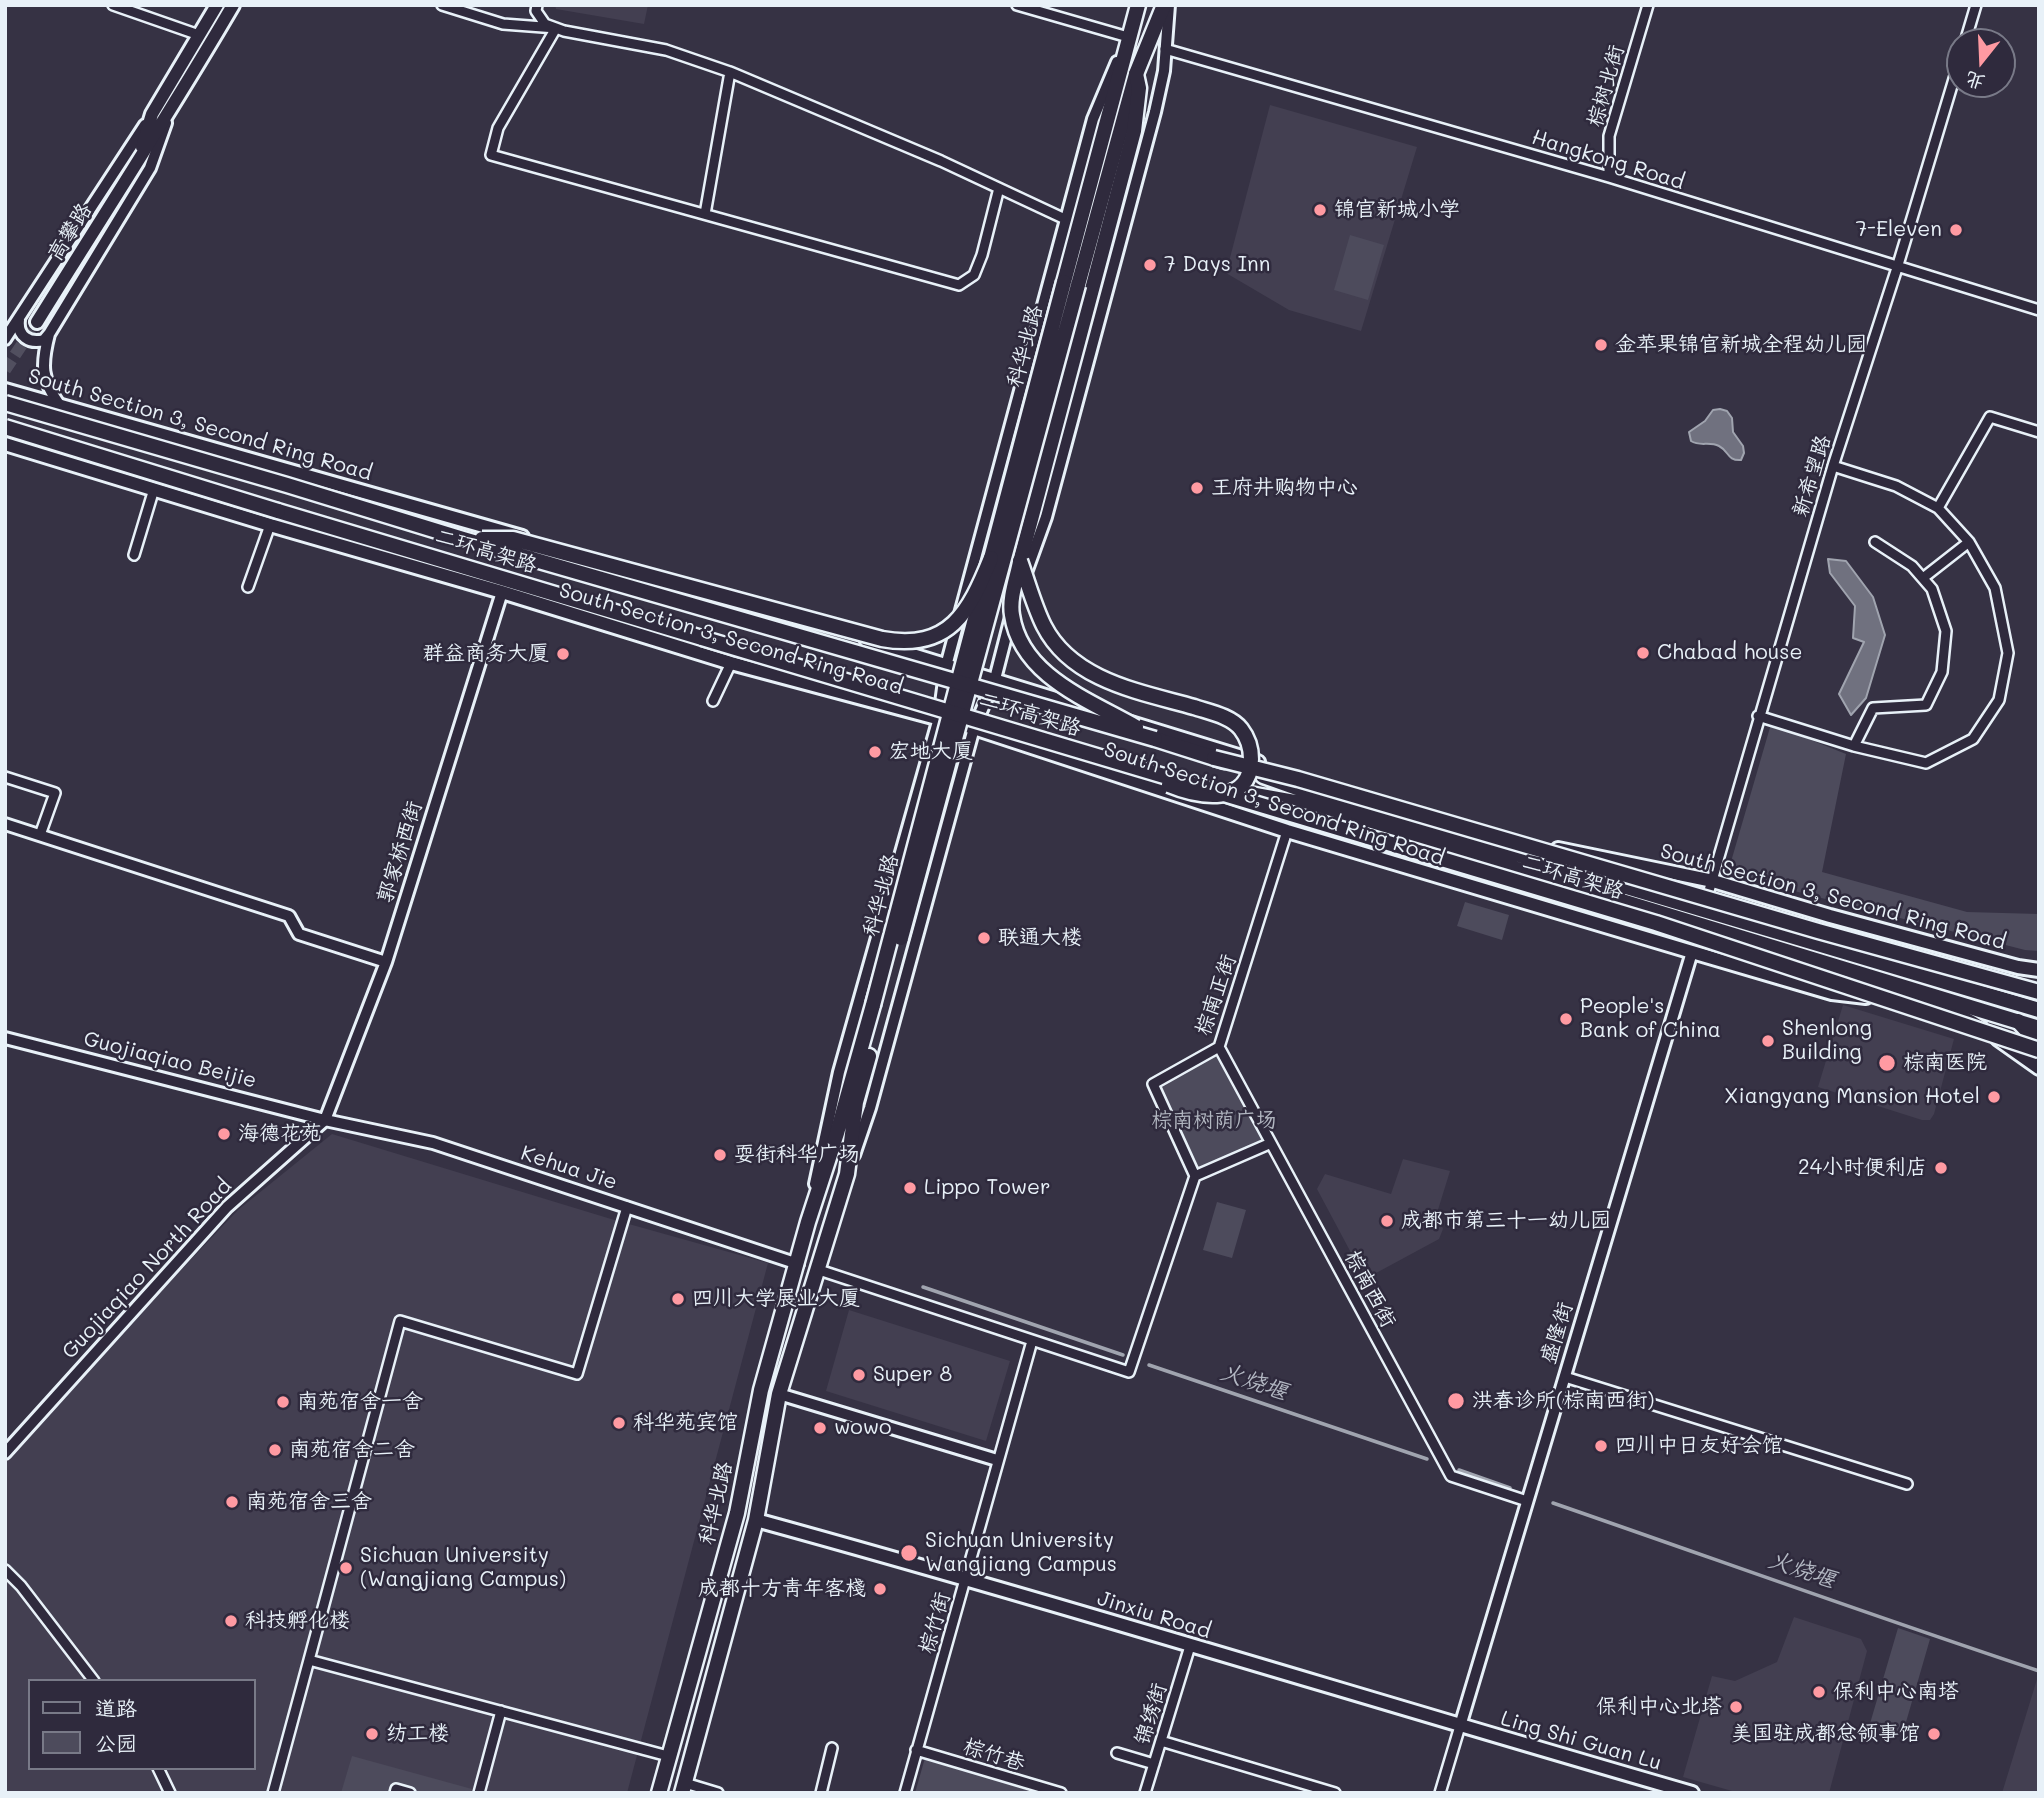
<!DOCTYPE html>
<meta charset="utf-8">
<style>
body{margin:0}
#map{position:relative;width:2044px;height:1798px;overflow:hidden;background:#363244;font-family:Mali,"LXGW WenKai TC",sans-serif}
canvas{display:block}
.frame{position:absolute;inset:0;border:7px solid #e8f1f8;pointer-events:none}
.legend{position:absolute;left:28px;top:1679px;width:228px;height:91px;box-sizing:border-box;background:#2f2a3d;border:2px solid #797a88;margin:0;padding:9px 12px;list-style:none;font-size:21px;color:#e8f1f8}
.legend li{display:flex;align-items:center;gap:14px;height:35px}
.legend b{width:35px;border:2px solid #797a88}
.north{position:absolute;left:1946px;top:28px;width:70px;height:70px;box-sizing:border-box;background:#2f2a3d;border:2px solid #797a88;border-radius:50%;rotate:198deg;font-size:19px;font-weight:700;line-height:28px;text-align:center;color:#e8f1f8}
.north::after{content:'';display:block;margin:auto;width:24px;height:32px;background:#ff9aa2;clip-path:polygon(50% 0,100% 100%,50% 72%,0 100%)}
</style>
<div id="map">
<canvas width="2044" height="1798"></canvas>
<div class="frame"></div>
<ul class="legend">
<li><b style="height:9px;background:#2f2a3d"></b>道路</li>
<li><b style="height:19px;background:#4d4b5c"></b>公园</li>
</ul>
<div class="north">北</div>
</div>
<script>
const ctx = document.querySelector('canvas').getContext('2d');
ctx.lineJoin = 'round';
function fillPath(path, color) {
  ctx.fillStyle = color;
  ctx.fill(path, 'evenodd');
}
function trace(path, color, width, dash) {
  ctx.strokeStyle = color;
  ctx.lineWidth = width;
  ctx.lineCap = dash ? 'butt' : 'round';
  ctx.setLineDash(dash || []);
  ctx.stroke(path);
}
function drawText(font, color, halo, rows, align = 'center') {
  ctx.font = font + ' Mali,"LXGW WenKai TC",sans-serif';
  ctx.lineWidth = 5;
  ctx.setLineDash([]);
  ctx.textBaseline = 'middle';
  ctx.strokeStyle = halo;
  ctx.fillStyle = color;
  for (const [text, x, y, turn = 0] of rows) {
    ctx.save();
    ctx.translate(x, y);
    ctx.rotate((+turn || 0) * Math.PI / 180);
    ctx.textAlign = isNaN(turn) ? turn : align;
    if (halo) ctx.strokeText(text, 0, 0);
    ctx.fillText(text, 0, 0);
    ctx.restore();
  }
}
const built = new Path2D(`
 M555 5H648L644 24 556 9Z
 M1270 105 1417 147 1361 331 1289 310 1226 273Z
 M1843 1005 1954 1039 1934 1114 1930 1120H1922L1818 1087Z
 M332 1134 611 1219 768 1263 627 1793H5V1455L238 1210ZM30 1681H254V1768H30Z
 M1403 1159 1450 1171 1437 1213 1443 1229 1439 1239 1365 1279 1317 1189 1325 1174 1391 1194Z
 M849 1310 1010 1361 986 1441 826 1391Z
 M1794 1617 1861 1639 1867 1651 1829 1793H1739L1683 1777 1712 1676 1735 1681 1777 1662Z
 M2038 1676 2039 1793H2002Z`);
const green = new Path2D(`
 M1350 235 1384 245 1368 300 1334 290Z
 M1771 724 1846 754 1822 872 1967 912 2039 914V951L2025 950 1763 883 1728 872Z
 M1465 902 1509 915 1502 940 1457 926Z
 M1219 1047 1271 1143 1195 1176 1153 1084Z
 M1217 1202 1246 1210 1232 1258 1203 1250Z
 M1898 1628 1930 1639 1902 1736 1869 1727Z
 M352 1756 472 1789 471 1793H341Z
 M925 1758 1042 1793H915Z`);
const water = new Path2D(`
 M1720 409 1727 411 1732 418 1733 432 1743 446 1744 453 1741 460C1727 461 1729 451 1719 446 1709 441 1700 447 1691 441L1689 432 1705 421 1713 410Z
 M1828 559 1846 561 1873 597 1885 635 1866 698 1851 715 1839 694 1864 642 1853 638 1855 606 1830 573Z`);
const stream = new Path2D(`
 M923 1287 1123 1355
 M1149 1365 1427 1459
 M1459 1470 1510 1488
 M1553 1503C1715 1559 1876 1617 2039 1671`);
const secondaryTunnel = new Path2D(`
 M5 370 37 322`);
const minor = new Path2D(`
 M113 5 199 35
 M442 5 503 24 556 28 498 128 491 155 959 285 974 275 982 255 999 188
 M537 5 536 11 545 24 564 31 666 50 730 72 941 161 1065 219
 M1017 5 1128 37
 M1965 42 1976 5
 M1165 49 1609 177 2039 310
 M1609 177V136L1648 5
 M705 214 730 72
 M1938 508 1990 417 2039 432
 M134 555 154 489
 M1923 578 1969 542
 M248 587 270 525
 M713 701 731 663
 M1758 716 1854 746 1926 763 1973 739 1999 700 2008 653 1995 588 1969 542 1938 508 1896 486 1833 466
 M1854 746 1873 708 1926 705 1942 672 1946 631 1932 589 1912 566 1875 542
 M5 777 55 793 40 835
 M1706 901 1833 466 1897 268 1960 59
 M1219 1047 1451 1476 1527 1501
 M1195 1176 1271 1143
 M816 1269 1129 1372 1195 1176 1153 1084 1219 1047 1287 831
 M1565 1377 1907 1484
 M5 1570 21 1586 94 1681
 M309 1660 400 1321 577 1374 627 1207
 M1161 1741 1335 1793
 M916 1750 1061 1793
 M1117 1753 1154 1764
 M158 1768 170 1793
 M685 1783 718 1793
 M273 1793 309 1660 668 1756
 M395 1793 396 1789 410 1793
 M479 1793 501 1711
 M821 1793 832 1748
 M905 1793 1032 1341
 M1145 1793 1190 1646
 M1440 1793 1460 1726`);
const tertiary = new Path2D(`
 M19 320C17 336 29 344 44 340L49 334
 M5 339 145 125
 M60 406C41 379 41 365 49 334L150 168 166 123
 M1024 578 1046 517 1155 112 1164 71 1169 5
 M5 824 289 916 299 934 386 962
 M5 1038 325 1120 433 1143 798 1264
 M854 1155 870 1108 974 728 995 679 1012 613
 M815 1184 839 1072 939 718 946 666 1093 119 1117 62
 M779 1394 997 1460
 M5 1453 227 1207 325 1120 386 962 502 592
 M1460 1726 1692 952`);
const secondary = new Path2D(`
 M142 147 152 114 217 5
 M37 322C102 217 170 113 233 5
 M5 390 522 537
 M5 444 270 525 502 592 731 663 974 728 1287 831 1692 952 1832 993 1866 997
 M867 641 1101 713
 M1128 722 1258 762
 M1558 849 1713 881 1830 916 2018 967 2039 970
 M1854 979 1913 999
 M1905 1002C1931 1005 1958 1012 1980 1027
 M1998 1039 2039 1068
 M756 1520C1069 1606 1380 1703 1692 1793`);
const primary = new Path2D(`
 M1064 282 1138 5
 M1078 285 1136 74 1164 5
 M2018 1021 2039 1044
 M659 1793 737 1513 761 1390 808 1222 837 1133 873 1005
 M682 1793 756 1520 779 1394 847 1174 856 1102 869 1056`);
const trunk = new Path2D(`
 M278 511 702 638
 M1020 561 1134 131 1139 88 1136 74
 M1155 739 1224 761
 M1263 776 1308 792 2039 1010
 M1233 791 1300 803 2039 1028`);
const primaryBridge = new Path2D(`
 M901 938 1078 285
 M873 1005 1064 282`);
const trunkBridge = new Path2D(`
 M5 403 287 485 463 539 1155 739
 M5 427 278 511
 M482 539H513L882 639C950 651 969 612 991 558
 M1020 561C1028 583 1034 606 1044 626 1072 681 1141 692 1194 707 1209 712 1231 716 1241 729 1248 738 1251 748 1251 759 1251 807 1198 797 1169 785
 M1020 562C1017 578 1009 598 1012 615 1021 676 1089 700 1136 727
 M702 638 1656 923 2039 1050
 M1214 758 1298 779 1818 931 2039 992`);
const markers = [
 [1320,210,7,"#ff9aa2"],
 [1956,230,7,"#ff9aa2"],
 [1150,265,7,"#ff9aa2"],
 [1601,345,7,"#ff9aa2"],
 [1197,488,7,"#ff9aa2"],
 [1643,653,7,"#ff9aa2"],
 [563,654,7,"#ff9aa2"],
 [875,752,7,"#ff9aa2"],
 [984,938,7,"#ff9aa2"],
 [1566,1019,7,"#ff9aa2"],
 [1768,1041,7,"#ff9aa2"],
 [1887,1063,9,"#ff9aa2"],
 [1994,1097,7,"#ff9aa2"],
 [224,1134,7,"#ff9aa2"],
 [720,1155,7,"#ff9aa2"],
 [1941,1168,7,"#ff9aa2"],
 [910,1188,7,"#ff9aa2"],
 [1387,1221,7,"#ff9aa2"],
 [678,1299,7,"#ff9aa2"],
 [859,1375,7,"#ff9aa2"],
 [1456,1401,9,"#ff9aa2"],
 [283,1402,7,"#ff9aa2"],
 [619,1423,7,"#ff9aa2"],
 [820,1428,7,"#ff9aa2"],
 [1601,1446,7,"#ff9aa2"],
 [275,1450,7,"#ff9aa2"],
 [232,1502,7,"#ff9aa2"],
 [909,1553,9,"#ff9aa2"],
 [346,1568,7,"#ff9aa2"],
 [880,1589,7,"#ff9aa2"],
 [231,1621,7,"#ff9aa2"],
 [1819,1692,7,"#ff9aa2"],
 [1736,1707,7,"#ff9aa2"],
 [372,1734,7,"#ff9aa2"],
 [1934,1734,7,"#ff9aa2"]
];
const streetNames = [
 ["棕树北街",1606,86,-74],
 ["Hangkong Road",1608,160,17],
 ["高攀路",70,232,-58],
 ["科华北路",1025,346,-75],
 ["South Section 3, Second Ring Road",200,425,16],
 ["新希望路",1812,476,-73],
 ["二环高架路",486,551,17],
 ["South Section 3, Second Ring Road",731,639,16],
 ["二环高架路",1030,714,17],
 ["South Section 3, Second Ring Road",1274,804,18],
 ["郭家桥西街",400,852,-73],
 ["二环高架路",1573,877,17],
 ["科华北路",881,895,-75],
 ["South Section 3, Second Ring Road",1833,897,15],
 ["棕南正街",1216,995,-71],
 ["Guojiaqiao Beijie",170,1060,14],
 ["Kehua Jie",569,1168,18],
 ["Guojiaqiao North Road",147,1269,-47],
 ["棕南西街",1370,1289,62],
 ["盛隆街",1557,1333,-73],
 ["科华北路",716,1503,-77],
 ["Jinxiu Road",1154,1615,17],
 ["棕竹街",935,1623,-74],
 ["锦绣街",1151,1714,-73],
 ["Ling Shi Guan Lu",1581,1741,16],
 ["棕竹巷",994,1755,17]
];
const poiNames = [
 ["锦官新城小学",1334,210],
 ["7-Eleven",1942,230,"right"],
 ["7 Days Inn",1164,265],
 ["金苹果锦官新城全程幼儿园",1615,345],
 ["王府井购物中心",1211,488],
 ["Chabad house",1657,653],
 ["群益商务大厦",549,654,"right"],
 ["宏地大厦",889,752],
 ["联通大楼",998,938],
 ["People's",1580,1007],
 ["Bank of China",1580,1031],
 ["Shenlong",1782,1029],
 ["Building",1782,1053],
 ["棕南医院",1903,1063],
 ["Xiangyang Mansion Hotel",1980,1097,"right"],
 ["海德花苑",238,1134],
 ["耍街科华广场",734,1155],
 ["24小时便利店",1927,1168,"right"],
 ["Lippo Tower",924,1188],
 ["成都市第三十一幼儿园",1401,1221],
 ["四川大学展业大厦",692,1299],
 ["Super 8",873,1375],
 ["洪春诊所(棕南西街)",1472,1401],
 ["南苑宿舍一舍",297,1402],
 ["科华苑宾馆",633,1423],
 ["wowo",834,1428],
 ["四川中日友好会馆",1615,1446],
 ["南苑宿舍二舍",289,1450],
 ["南苑宿舍三舍",246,1502],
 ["Sichuan University",925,1541],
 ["Wangjiang Campus",925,1565],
 ["Sichuan University",360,1556],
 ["(Wangjiang Campus)",360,1580],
 ["成都十方青年客棧",866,1589,"right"],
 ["科技孵化楼",245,1621],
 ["保利中心南塔",1833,1692],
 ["保利中心北塔",1722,1707,"right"],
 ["纺工楼",386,1734],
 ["美国驻成都总领事馆",1920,1734,"right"]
];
const parkNames = [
 ["棕南树荫广场",1214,1121]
];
const waterNames = [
 ["火烧堰",1254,1382,19],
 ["火烧堰",1802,1570,19]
];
fillPath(built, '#433f51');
fillPath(green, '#4d4b5c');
fillPath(water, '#70717f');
trace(water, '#a0a4af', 2);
trace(stream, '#a0a4af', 3.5);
trace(secondaryTunnel, '#514f5f', 12, [12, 6]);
trace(minor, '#e8f1f8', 14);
trace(tertiary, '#e8f1f8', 16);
trace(secondary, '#e8f1f8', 18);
trace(primary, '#e8f1f8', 19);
trace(trunk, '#e8f1f8', 19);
trace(minor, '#2f2a3d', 9);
trace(tertiary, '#2f2a3d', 10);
trace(secondary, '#2f2a3d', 12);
trace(primary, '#2f2a3d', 14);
trace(trunk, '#2f2a3d', 14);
trace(primaryBridge, '#e8f1f8', 19, []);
trace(trunkBridge, '#e8f1f8', 19, []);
trace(primaryBridge, '#2f2a3d', 14);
trace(trunkBridge, '#2f2a3d', 14);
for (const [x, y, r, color] of markers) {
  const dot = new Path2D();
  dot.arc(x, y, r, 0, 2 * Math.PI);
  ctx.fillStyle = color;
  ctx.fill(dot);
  trace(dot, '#2f2a3d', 2.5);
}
drawText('21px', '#e8f1f8', '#2f2a3d', streetNames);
drawText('21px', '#e8f1f8', '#2f2a3d', poiNames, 'left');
drawText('21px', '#b2b7c1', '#2f2a3d', parkNames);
drawText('italic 23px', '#b2b7c2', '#2f2a3d', waterNames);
</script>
